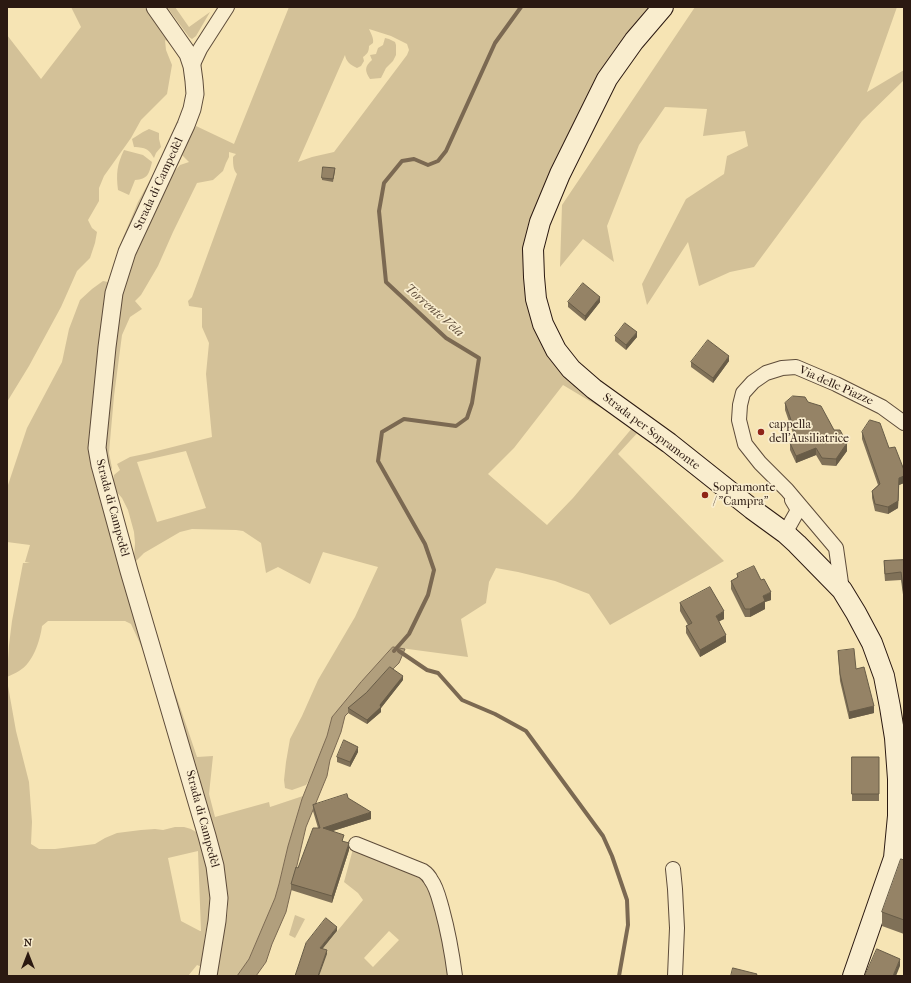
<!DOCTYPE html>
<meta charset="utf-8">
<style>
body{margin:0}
#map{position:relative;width:911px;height:983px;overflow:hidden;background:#f6e4b4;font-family:"IM FELL French Canon",serif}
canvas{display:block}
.frame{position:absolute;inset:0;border:8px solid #2b1911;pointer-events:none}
.north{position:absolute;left:8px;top:935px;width:40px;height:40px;-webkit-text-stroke:3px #f9edce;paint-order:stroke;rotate:0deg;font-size:11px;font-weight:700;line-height:16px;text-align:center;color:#2b1911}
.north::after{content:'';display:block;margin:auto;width:14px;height:18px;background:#2b1911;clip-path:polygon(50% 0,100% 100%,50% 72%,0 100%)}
</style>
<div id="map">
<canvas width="911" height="983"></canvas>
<div class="frame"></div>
<div class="north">N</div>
</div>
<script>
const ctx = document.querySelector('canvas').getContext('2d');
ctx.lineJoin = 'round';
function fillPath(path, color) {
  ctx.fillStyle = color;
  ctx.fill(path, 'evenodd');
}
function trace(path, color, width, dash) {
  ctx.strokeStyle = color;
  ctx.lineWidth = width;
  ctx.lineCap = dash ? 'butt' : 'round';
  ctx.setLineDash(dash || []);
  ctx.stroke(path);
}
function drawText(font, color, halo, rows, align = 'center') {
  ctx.font = font + ' "IM FELL French Canon",serif';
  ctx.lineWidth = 3.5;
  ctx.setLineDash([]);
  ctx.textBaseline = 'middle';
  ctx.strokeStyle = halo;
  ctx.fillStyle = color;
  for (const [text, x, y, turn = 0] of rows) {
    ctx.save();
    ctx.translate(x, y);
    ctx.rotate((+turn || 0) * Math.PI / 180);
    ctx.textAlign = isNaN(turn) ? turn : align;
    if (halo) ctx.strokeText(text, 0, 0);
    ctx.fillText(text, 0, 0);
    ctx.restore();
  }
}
const green = new Path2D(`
 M71 7H144L169 42 165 40 166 50 172 65 167 94 141 120 131 138 104 176 99 188V201L88 220 92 228 97 232 95 243 90 258 77 271 61 307 29 366 7 402V35L41 79 81 27Z
 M167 7H175L189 27 210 12 196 36 192 39 189 37Z
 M289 7H651L548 181 530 313 640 430 618 454 724 561 610 625 589 594 555 581 518 572 496 568 489 582 486 603 461 619 468 657 393 647 332 717 327 736 313 774 306 785 292 790 285 788 284 780 286 762 290 739 302 716 318 680 355 617 378 567 323 552 310 584 278 567 266 573 261 543 243 531 236 530 192 529 180 532 144 553 135 562 134 557 135 543 134 532 128 510 122 498 114 489 113 480 114 475 120 470 117 464 130 457 149 453 212 437 206 374 209 343 202 327V308L189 306 188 301 192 297 237 174C233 170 233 163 233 157L236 154 229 152V157L226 163 223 171 213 180 197 183 173 232 158 266 141 295 135 301 142 309 130 317 122 335 114 396 110 441 109 453 112 468 110 472 106 451V437L121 298 130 267 173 173 180 165 189 162 180 153 196 126 234 144ZM369 29 391 36 407 44 409 50 407 55 334 152 312 157 298 162 345 55C346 61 350 65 357 68L361 66 364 61 363 57C367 54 369 52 369 46L373 43C374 38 371 34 369 29ZM563 385 633 427 573 498 547 525 488 474 514 448ZM186 451 206 508 157 522 137 462Z
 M695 7H897L867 92 904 70V80L862 121 754 267 730 272 699 286 688 242 647 305 642 284 686 199 724 174 727 156 748 146 745 131 703 136 707 109 665 107 639 145 607 226 614 262 583 239 560 267 562 205Z
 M385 38 389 39 395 42 396 45V55L393 61 386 68 381 78 370 79C365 71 364 67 372 60L370 55 376 54 378 48 383 45Z
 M149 129 159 133V139L161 147 156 153 154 158C148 148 146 148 134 147L132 139 143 132Z
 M173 138 134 222 91 439 117 560 143 650 131 624 125 621H48L42 626C40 641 33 663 19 671 16 673 11 675 7 677L9 645 12 621 23 563H30L25 562 30 545 7 542V488L27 428 62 362 69 329 80 300 92 289 103 281 108 282 122 240 138 202Z
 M124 150 143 155 152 162C149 174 148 179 135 180L129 195 118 190C116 173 117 165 124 150Z
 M7 686H8L16 731 29 782 32 822 31 844 39 849H55L95 844 105 838 117 833 141 830 155 829 163 830 175 827H184L191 829 196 832 199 838 205 860 211 899 210 909 205 935 202 967 197 965 188 976H7ZM198 851 201 931H200L181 921 168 858Z
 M171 687 174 690 177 698 197 757 213 756 209 794 215 817 269 802 270 807 303 796 288 846 279 884 275 898 249 959 237 976H216L227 916 228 907 226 886Z
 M353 849 415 871 431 889 451 976H319L320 952 363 900 358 893 344 882ZM389 931 399 940 373 967 364 958Z
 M295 915 305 919 295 938 289 935Z`);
const water = new Path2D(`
 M393 647 405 649 399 663 348 713 345 716 341 732 330 760 327 776 306 827 286 912 272 944 266 962 256 976H237L249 959 275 898 279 884 288 846 302 799 327 736 332 717 361 682Z`);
const stream = new Path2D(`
 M394 651 409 634 428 595 434 570 425 544 378 461 382 432 404 419 456 426 467 418 472 403 479 358 446 338 386 282 379 211 384 183 402 161 414 159 428 165 438 161 446 151 495 43 521 7
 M399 651 427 670 438 673 462 700 495 714 526 731 603 836 612 856 627 900 628 925 619 976`);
const minor = new Path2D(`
 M192 66 200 49 227 7
 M787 535 789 526 798 510 792 500
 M842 590 836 548 787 490 760 463 745 444 739 420 740 405 743 393 753 382 766 373 782 368 796 367 836 384 882 407 904 423
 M356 844 423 871C426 873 429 876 431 880 437 888 439 899 442 909 448 931 452 953 455 976
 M673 869 675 889 677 928 675 976`);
const tertiary = new Path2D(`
 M155 7 188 54 192 66 194 81 195 94 192 109 186 125 127 252 114 293 107 347 97 448 100 465 129 571 207 836 215 866 219 898 217 921 208 976`);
const secondary = new Path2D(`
 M663 7 634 41 607 79 560 174 540 222 533 249 534 277 536 299 543 324 556 350 571 369 594 389 669 443 752 509 785 533 797 544 842 590 856 613 872 643 884 676 890 707 895 738 898 779V816L894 858 853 976`);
const wall = new Path2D(`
 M335 171 333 182 322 180V178Z
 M568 302H600L585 321 568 307Z
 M615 336 637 337 626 350 615 341Z
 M729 361 713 383 691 367V362Z
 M808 402 834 430 847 451 836 466 822 465 816 455 796 463 790 450V443L794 436 785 410V403Z
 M862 432 889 448 904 470V483L899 485 898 508 888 514 875 511 872 498V491L878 485 862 439Z
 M904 560V602L901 580 885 581 884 568V561Z
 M737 574 771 600 765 602V609L750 617H745L731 589V581L737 578Z
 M680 603 724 619 719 621 726 642 700 657 686 633V626L688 625 680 611Z
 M838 651 856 669 874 713 849 719 840 681Z
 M403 680 381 708V712L367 724 348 713V708Z
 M358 752 350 767 337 762V757Z
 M852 757H879V801H852Z
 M348 798 371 819 333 831 344 842 349 850 332 903 291 890V884L298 868 318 828 313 811V805Z
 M904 860V934L882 926V912Z`);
const shadedWall = new Path2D(`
 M600 297V302L585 321V316Z
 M637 332V337L626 350V345Z
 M729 356V361L713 383V378Z
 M847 443V451L836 466V459Z
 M816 448V455L796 463V456Z
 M904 476V483L899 485 898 508 888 514V507L899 478Z
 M771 592V600L765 602V609L750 617V609L763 596Z
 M724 611V619L716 623V616Z
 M726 635V642L700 657V650Z
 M403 676V680L381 708V712L367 724V720Z
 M874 706V713L849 719V712Z
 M358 747V752L350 767V762Z
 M371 812V819L323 834V828Z
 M349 843V850L332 903V896Z
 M337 927V931L320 952V948Z
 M327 950V954L319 976H318Z
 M900 959V966L896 976H893Z`);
const building = new Path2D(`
 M323 167 335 168 333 179 322 178Z
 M583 283 600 297 585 316 568 302Z
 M625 323 637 332 626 345 615 336Z
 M708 340 729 356 713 378 691 362Z
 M793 396 805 397 808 402 821 406 834 430H840L847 443 836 459 822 458 816 448 796 456 790 443 796 434 785 403Z
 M870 420 880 423 889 448 895 447 904 470V476L899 478 898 501 888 507 875 504 872 491 880 484 862 432Z
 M904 560V595L901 572 885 574 884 561Z
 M754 566 761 580 764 579 771 592 763 596 765 601 750 609H745L731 581 738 577 737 574Z
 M710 587 724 611 716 616 726 635 700 650 686 626 692 623 680 603Z
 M854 649 856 669 864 667 874 706 849 712 840 674 838 651Z
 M390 667 403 676 380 705 381 707 367 720 348 708 366 693Z
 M344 740 358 747 350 762 337 757Z
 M852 757H879V794H852Z
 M347 794 348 798 371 812 323 828 344 835 342 841 349 843 332 896 291 884 296 867 298 868 313 828H320L313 805Z
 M901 859 904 860V920L882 912Z
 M326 918 337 927 320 948 327 950 318 976H295L306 943Z
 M877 949 900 959 893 976H865Z
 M733 968 757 974 756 976H731Z`);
const markers = [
 [761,432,4,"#8f2418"],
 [705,495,4,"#8f2418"]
];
const streetNames = [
 ["Strada di Campedèl",159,184,-65],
 ["Via delle Piazze",836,386,24],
 ["Strada per Sopramonte",651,432,37],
 ["Strada di Campedèl",112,508,75],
 ["Strada di Campedèl",202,819,75]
];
const poiNames = [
 ["cappella",769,425],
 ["dell'Ausiliatrice",769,439],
 ["Sopramonte",713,488],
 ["/ \"Campra\"",713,502]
];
const waterNames = [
 ["Torrente Vela",434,311,41]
];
fillPath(green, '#d3c198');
fillPath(water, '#b19f7d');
trace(water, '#7b6952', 1);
trace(stream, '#7b6952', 4);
trace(minor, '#5e4c3a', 16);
trace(tertiary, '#5e4c3a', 19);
trace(secondary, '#2b1911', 22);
trace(minor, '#f9edce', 14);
trace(tertiary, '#f9edce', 17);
trace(secondary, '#f9edce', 20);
fillPath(wall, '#807158');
fillPath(shadedWall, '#685c47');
fillPath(building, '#958366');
trace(building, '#685c47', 1);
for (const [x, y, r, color] of markers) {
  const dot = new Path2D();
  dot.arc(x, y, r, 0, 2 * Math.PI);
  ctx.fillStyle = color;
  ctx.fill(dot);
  trace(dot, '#f9edce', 1.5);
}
drawText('12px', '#2b1911', '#f9edce', streetNames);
drawText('12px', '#2b1911', '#f9edce', poiNames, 'left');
drawText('italic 13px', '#614f3c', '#f9edce', waterNames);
</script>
